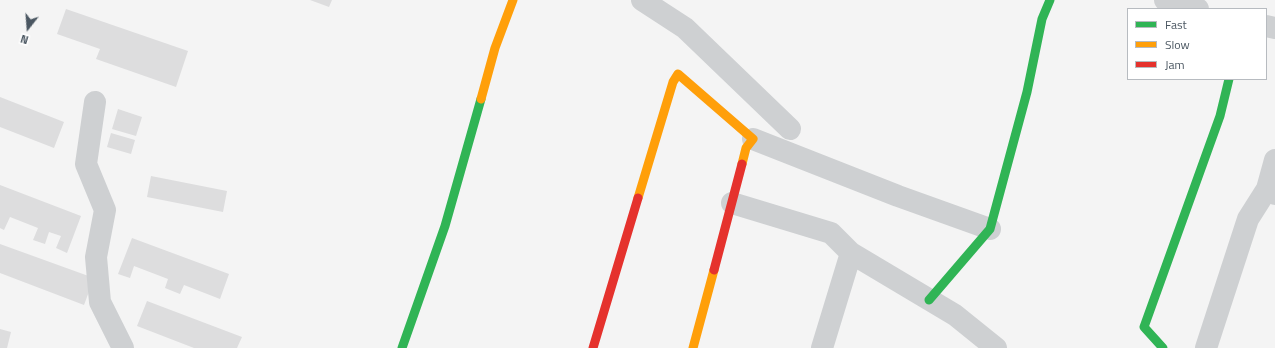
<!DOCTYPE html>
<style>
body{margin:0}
#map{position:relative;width:1275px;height:348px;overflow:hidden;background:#f4f4f4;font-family:"Titillium Web",sans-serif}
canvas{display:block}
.legend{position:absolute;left:1127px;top:8px;width:140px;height:72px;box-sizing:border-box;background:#fff;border:1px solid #b7bbc0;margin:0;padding:5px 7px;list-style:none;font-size:12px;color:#4a5661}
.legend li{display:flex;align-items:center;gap:8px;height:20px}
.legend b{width:20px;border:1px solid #b7bbc0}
.north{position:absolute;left:8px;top:8px;width:40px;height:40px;-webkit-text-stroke:3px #fff;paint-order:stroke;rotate:197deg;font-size:11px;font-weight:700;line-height:16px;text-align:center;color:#4a5661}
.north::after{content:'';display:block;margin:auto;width:14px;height:18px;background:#4a5661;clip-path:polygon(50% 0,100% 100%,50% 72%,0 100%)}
</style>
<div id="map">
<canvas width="1275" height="348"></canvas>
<ul class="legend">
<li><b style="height:5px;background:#30b455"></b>Fast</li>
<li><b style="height:5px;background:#ff9f0a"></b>Slow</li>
<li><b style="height:5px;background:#e5322d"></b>Jam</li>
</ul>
<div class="north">N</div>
</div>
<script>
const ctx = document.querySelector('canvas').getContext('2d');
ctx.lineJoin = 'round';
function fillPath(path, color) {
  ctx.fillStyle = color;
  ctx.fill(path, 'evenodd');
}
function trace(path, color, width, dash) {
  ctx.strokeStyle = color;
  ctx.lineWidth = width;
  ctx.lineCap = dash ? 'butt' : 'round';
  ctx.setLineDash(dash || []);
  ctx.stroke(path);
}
const building = new Path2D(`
 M310 0H332L329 7Z
 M66 9 188 51 176 87 96 59 100 49 57 34Z
 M0 97 64 122 54 148 0 127Z
 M118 109 142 117 136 136 112 129Z
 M111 133 135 140 131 154 107 147Z
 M151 176 227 191 223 212 147 197Z
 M0 185 81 216 67 253 56 248 61 236 49 232 45 244 33 240 38 228 10 217 4 230 0 228Z
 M132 238 229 274 220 299 184 285 180 294 165 288 168 279 134 266 130 278 118 274Z
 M0 244 94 278 84 305 0 273Z
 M147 301 242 337 237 348H194L137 326Z
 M0 329 11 332 7 348H0Z`);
const street = new Path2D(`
 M642 0 685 28 790 129
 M1165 0 1198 9
 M1266 26 1275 28
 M95 102 86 164 105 210 96 257 100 302 123 348
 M753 139 898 196 990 229
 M1275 160 1267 189 1275 194
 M732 203 831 233 851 253
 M822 348 851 253 955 315 996 348
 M1206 348 1248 219 1267 189`);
const fast = new Path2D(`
 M929 300 990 229 1027 92 1042 19 1050 0
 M402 348 445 226 481 99
 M1163 348 1144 327 1220 116 1229 79`);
const slow = new Path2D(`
 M481 99 495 48 513 0
 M638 198 673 82 678 74 753 139 746 148 742 164
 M693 348 714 270`);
const jam = new Path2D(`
 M714 270 742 164
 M593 348 638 198`);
fillPath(building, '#ddddde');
trace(street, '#ced0d2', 22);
trace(fast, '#30b455', 9);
trace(slow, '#ff9f0a', 9);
trace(jam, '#e5322d', 9);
</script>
